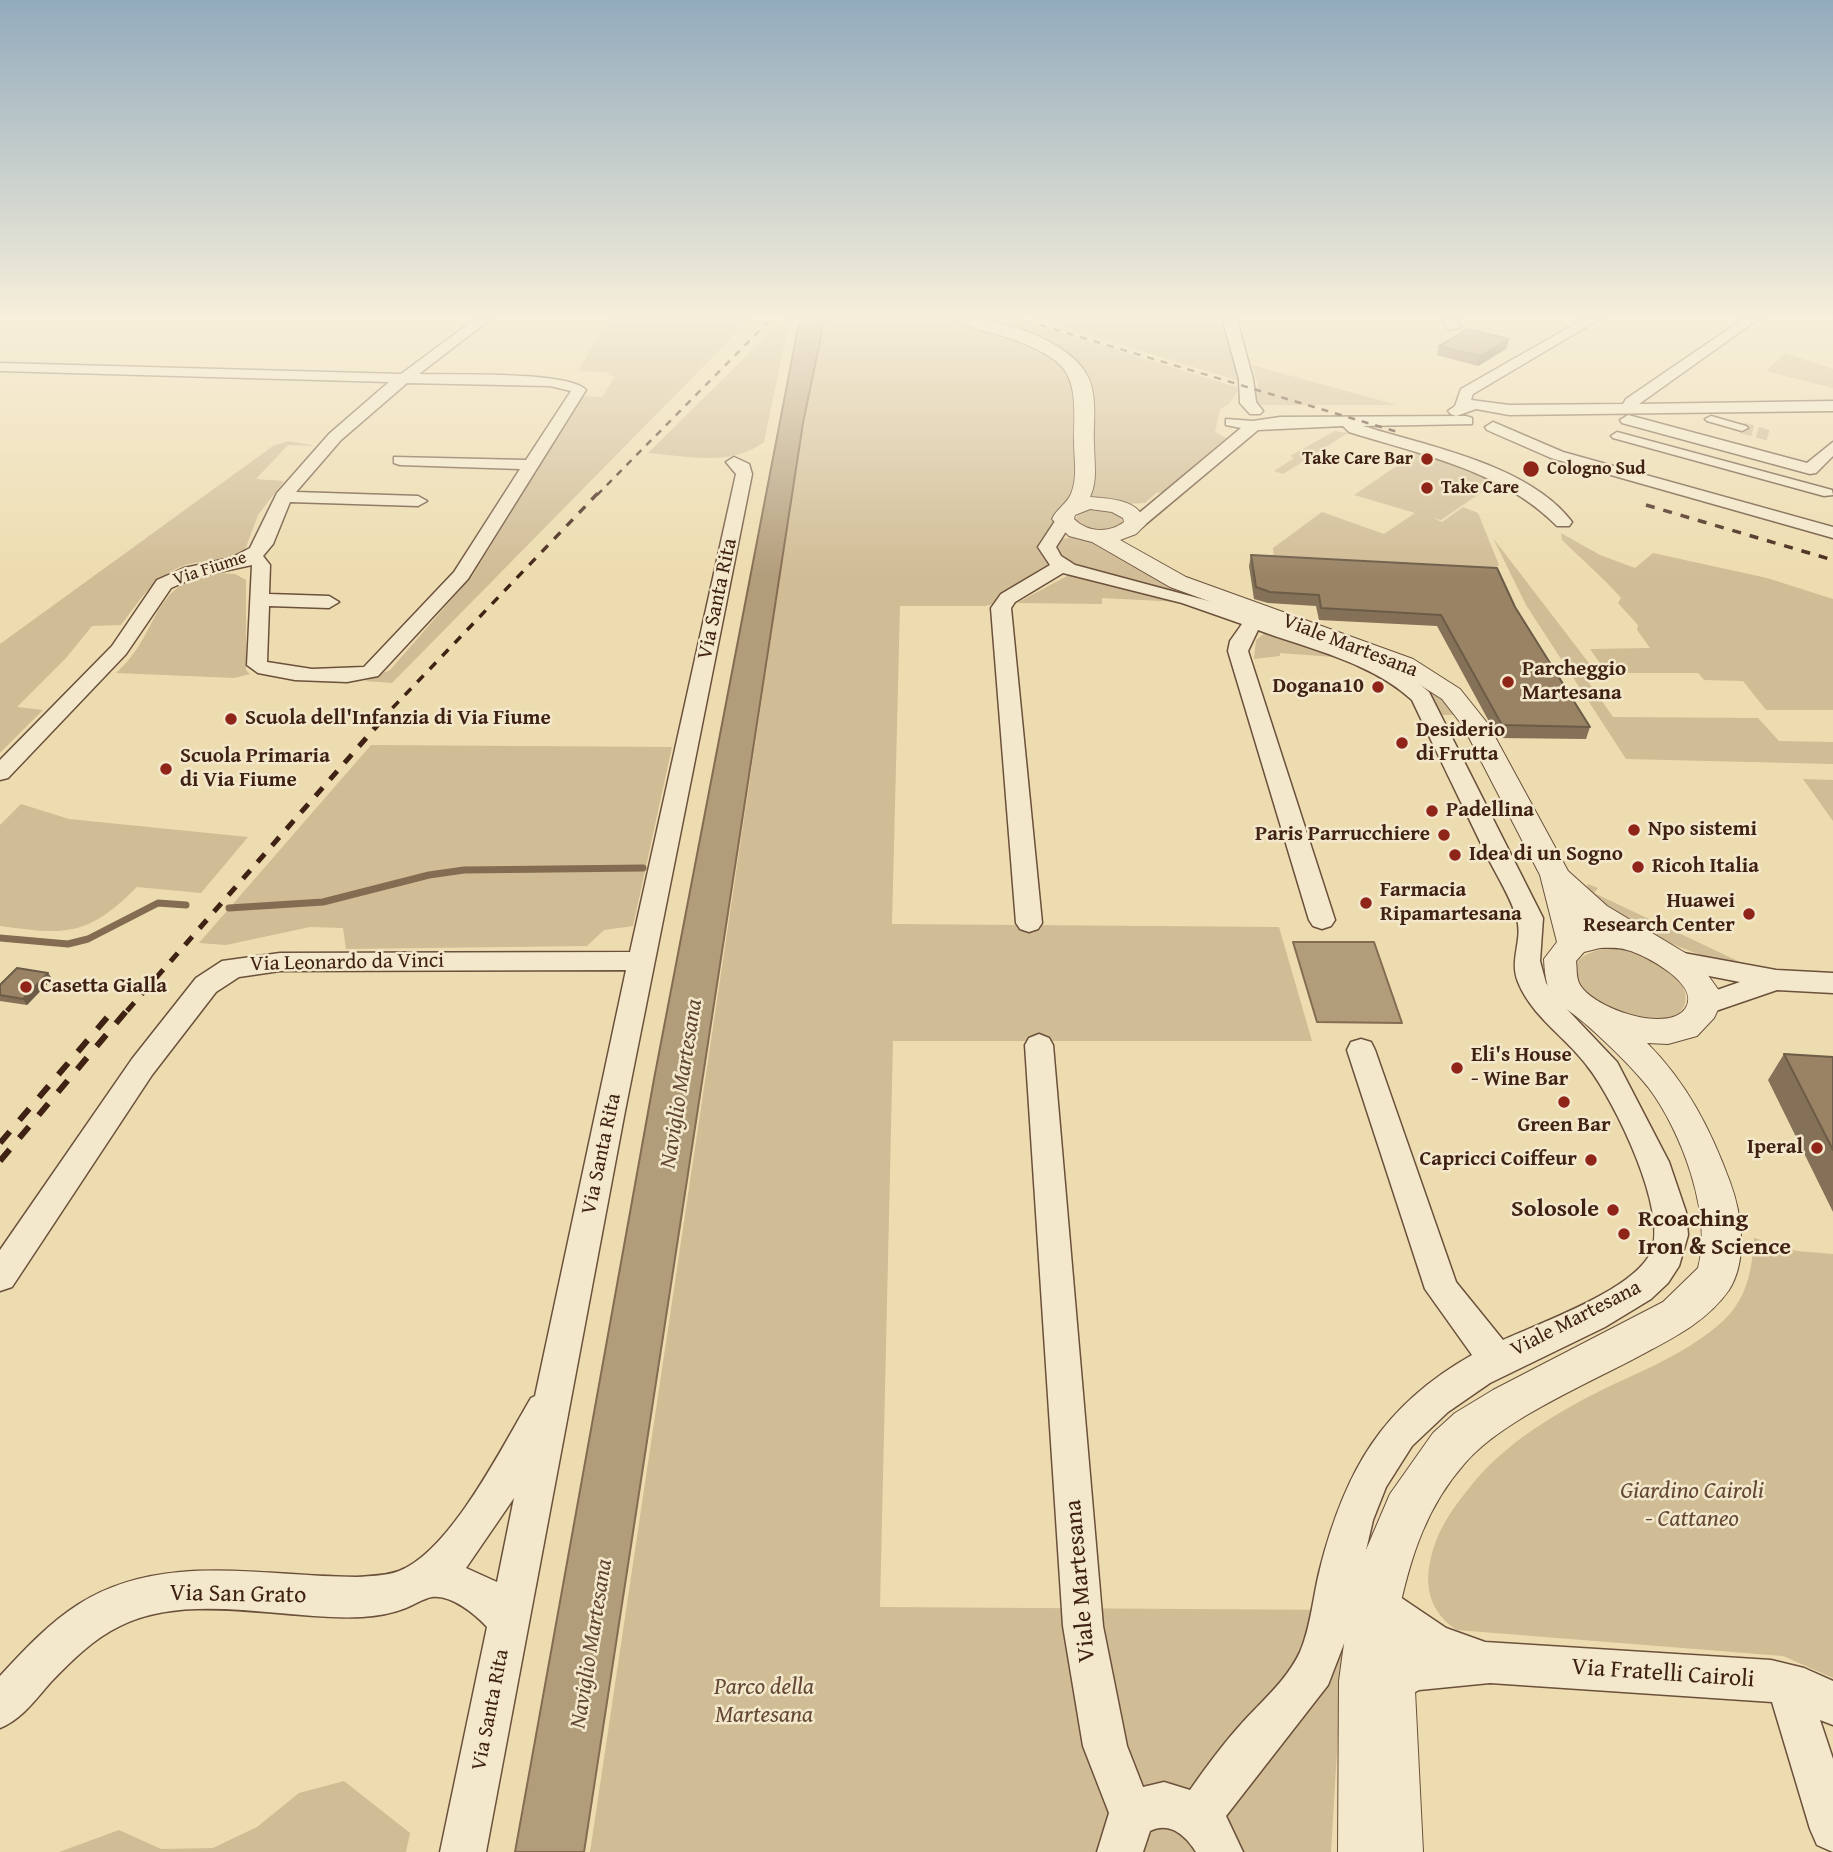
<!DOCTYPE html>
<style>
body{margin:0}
canvas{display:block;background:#eddcaf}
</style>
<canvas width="1833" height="1852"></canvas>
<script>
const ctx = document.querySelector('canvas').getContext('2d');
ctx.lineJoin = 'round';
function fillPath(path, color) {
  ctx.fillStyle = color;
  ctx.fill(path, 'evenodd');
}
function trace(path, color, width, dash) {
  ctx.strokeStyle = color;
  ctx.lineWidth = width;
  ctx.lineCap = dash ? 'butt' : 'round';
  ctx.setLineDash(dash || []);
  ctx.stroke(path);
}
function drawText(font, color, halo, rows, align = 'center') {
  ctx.font = font + ' "Gentium Book Plus",serif';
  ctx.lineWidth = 5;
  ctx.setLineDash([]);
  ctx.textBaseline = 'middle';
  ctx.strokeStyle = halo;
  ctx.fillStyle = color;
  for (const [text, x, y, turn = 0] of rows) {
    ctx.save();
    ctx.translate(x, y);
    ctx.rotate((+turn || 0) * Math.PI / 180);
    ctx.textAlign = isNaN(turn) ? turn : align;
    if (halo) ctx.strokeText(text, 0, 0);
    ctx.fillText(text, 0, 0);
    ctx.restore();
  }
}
const green = new Path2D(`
 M610 317H752L392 683 365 681 390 670 472 576 583 396 602 397 615 376 608 375 609 372 578 371Z
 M786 317H794L786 336 764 442C731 467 687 456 648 453Z
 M825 317H1008L1240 388 1229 404 1220 409 1215 432 1226 438 1163 492 1156 493 1145 503 1069 507 1058 540 1086 534 1145 565 1422 673 1459 715H1431L1405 682 1197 601 1062 566 1002 602 985 606H900L892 924 1279 927 1312 1041H893L880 1607 1342 1610 1341 1684 1331 1852H590L803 423Z
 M1029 317H1221L1239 381Z
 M1785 353 1833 369V388L1766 371Z
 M1252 365 1397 405H1252L1258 385Z
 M1335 431 1348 433 1283 474 1274 471 1294 458 1290 456Z
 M288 441 316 446 288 445 256 479 284 481 258 515 245 550C227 565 204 558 183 566 153 576 139 602 121 625L92 626 66 658 17 707 43 710 0 753V644L273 446Z
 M1417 452 1498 481 1441 520 1433 518 1442 522 1463 507 1478 513 1499 565 1495 568 1274 561 1273 548 1322 512 1384 534 1415 513 1354 495Z
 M1095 508 1111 510 1121 516 1122 523C1107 534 1089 531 1074 521L1081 511Z
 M1561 533 1600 555 1635 568 1653 553 1767 578 1833 599V710H1766L1743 681 1704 680 1698 673H1607L1590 649 1650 648 1637 630 1638 625 1618 603 1621 598C1603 577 1582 560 1562 540Z
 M1493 538 1595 671 1583 674 1613 717 1758 718 1779 741 1833 742V764L1626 759 1526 605Z
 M219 573 235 574 246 580V670L250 674 234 678 116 673C161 634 149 580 219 573Z
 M1067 576H1072L1181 602 1102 598V604L1017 603Z
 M1265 633H1268L1334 657 1280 653V656L1254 659 1256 640Z
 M371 745 672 747 633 926 604 930 587 946 346 949 343 928 310 927 226 945 199 943Z
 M1803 779 1833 780V821Z
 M21 804 69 819 248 837 201 893 137 887C87 937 66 935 0 926V825Z
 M1588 884 1598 888 1594 893 1742 963C1686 958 1628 925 1586 888Z
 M1606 948C1623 948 1641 952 1657 961 1687 976 1703 1017 1656 1020 1613 1023 1529 964 1606 948Z
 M1754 1238 1797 1251 1833 1254V1678L1783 1656 1457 1630C1432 1614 1424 1590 1430 1562 1435 1535 1449 1513 1466 1492 1502 1444 1557 1412 1610 1386 1651 1367 1690 1351 1724 1320 1748 1297 1752 1269 1754 1238Z
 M344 1781 410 1833 406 1852H59L119 1830 161 1849 213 1848 257 1827 299 1793Z`);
const water = new Path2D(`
 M800 317H825L803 423 584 1852H515L654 1079Z
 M1293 942H1374L1402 1023 1317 1022Z`);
const stream = new Path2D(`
 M229 908 323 902 429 875 464 870 643 868
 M0 938 68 944 88 939 158 903 186 905`);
const pedestrianTunnel = new Path2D(`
 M1742 428 1771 436`);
const pedestrian = new Path2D(`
 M1711 416 1746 426 1748 428 1742 431 1707 421 1705 419Z
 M1617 432 1832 490 1833 495 1824 496 1613 438 1611 436Z`);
const minor = new Path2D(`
 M478 317H493L419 374C449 375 570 371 586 390L468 579 378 676 347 682 295 680 258 673 247 665 252 565 196 577 171 588 126 654 8 778 0 780V760L112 646 157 580 184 568 231 558 250 548 277 493 329 434 389 382 0 371V363L401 374ZM407 383 550 386 571 391 526 460 394 457V463L400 465 520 469 454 572 364 667 312 669 267 662 269 606 329 608 339 602 329 596 269 594 270 565 263 556 273 544 290 502 418 506 427 501 418 496 296 492 341 440Z
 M1222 317H1236L1253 379 1256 402 1263 411 1260 414H1250L1240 403 1239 379Z
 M1441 317H1455L1461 327 1449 330Z
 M1587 317H1603L1473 394 1471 400 1509 405 1623 404 1626 399 1746 317H1761L1639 404 1833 401V411L1509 415 1476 409 1456 416 1451 414 1448 411 1455 406 1461 389Z
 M1628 415 1807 463 1833 442V456L1816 473 1810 474 1622 423 1620 420Z
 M1466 416 1472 418V424L1363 426C1427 446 1530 465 1572 522L1569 526H1557C1502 470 1422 455 1349 432L1343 426 1258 430 1141 528H1129L1126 524 1241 428 1226 425V419L1253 421 1280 417Z
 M1493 422 1563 452 1833 527V538L1551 458 1487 430 1485 427Z
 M734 457 749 464 752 474 625 1111 486 1852H440L487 1627C475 1614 452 1595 432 1597 424 1598 412 1606 403 1609 390 1614 376 1616 362 1617 287 1621 189 1591 120 1626 93 1639 71 1661 50 1683 35 1700 22 1719 0 1728V1676C24 1650 49 1623 79 1604 163 1551 264 1577 357 1577 371 1576 386 1576 399 1571 451 1551 503 1445 531 1398L535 1396 626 970 280 971 239 977 216 992 152 1075 12 1287 0 1291V1250L132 1059 196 978 222 961 280 953 630 952 736 474 726 462ZM514 1498 497 1582 466 1568Z
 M1063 517 1072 522 1056 547 1061 556 1075 565 1235 608 1385 663 1412 678 1429 692 1543 918 1540 961 1546 983 1560 1002 1617 1062 1669 1162 1686 1212 1688 1235 1679 1266 1668 1283 1651 1299 1605 1327 1490 1383 1448 1412 1412 1446 1386 1487 1373 1520 1345 1641 1328 1685 1226 1816 1243 1852H1196C1186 1836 1170 1821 1150 1831L1143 1852H1097L1109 1813 1083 1746 1063 1626 1025 1045 1029 1038 1039 1034 1049 1038 1053 1045 1103 1626 1127 1746 1143 1787 1164 1782 1190 1790C1206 1767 1223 1744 1242 1723 1262 1701 1287 1680 1300 1652 1311 1627 1313 1596 1320 1569 1345 1471 1382 1406 1472 1355L1425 1289 1347 1050 1351 1042 1361 1039 1371 1042 1375 1050 1456 1282 1503 1340C1540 1323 1634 1290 1651 1252 1669 1212 1614 1100 1588 1067 1566 1037 1532 1017 1518 982 1509 959 1523 941 1517 919 1511 897 1495 873 1485 852 1461 802 1436 751 1412 700 1371 662 1309 649 1258 630L1248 651 1335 920 1331 926 1322 929 1313 926 1309 920 1228 651 1230 641 1242 624 1182 603 1063 573 1015 602 1011 608 1042 923 1038 929 1029 932 1020 929 1016 923 991 608 1001 594 1050 565 1038 547 1057 518Z
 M1678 952 1776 970 1833 973V993L1777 990 1704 1015 1694 1012 1690 1005 1694 998 1740 982 1668 968 1665 961 1668 954Z
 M1386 1591 1400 1597 1446 1628 1485 1642 1771 1660 1804 1668 1833 1681V1725L1820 1720 1833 1759V1852L1817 1845 1810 1829 1772 1702 1490 1683 1419 1690 1388 1706 1373 1700 1367 1685C1375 1665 1388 1658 1409 1651L1372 1625 1366 1611 1372 1597Z`);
const tertiary = new Path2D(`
 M954 317C991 315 1069 339 1087 375 1098 395 1093 422 1094 444 1094 462 1098 480 1090 497 1111 499 1140 499 1146 524L1136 534 1120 540 1186 577 1413 659 1460 689 1488 724 1568 871 1607 906 1697 960 1720 992V1005L1714 1018 1697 1036 1668 1044 1647 1043C1687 1083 1711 1130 1730 1182 1742 1214 1748 1260 1729 1290 1708 1320 1677 1336 1645 1353 1592 1382 1504 1418 1465 1463 1427 1506 1411 1555 1399 1611L1404 1613 1412 1630 1423 1852H1338L1339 1681 1346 1629 1363 1557 1390 1494 1433 1433 1455 1413 1493 1390 1663 1302 1698 1268C1713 1215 1681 1130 1648 1087 1631 1066 1608 1044 1588 1026 1559 1000 1546 1005 1544 959L1557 942 1540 875 1463 726 1442 699 1395 669 1170 587 1092 542 1069 536 1052 519C1057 508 1066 505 1071 494 1078 477 1074 459 1074 441 1076 374 1074 362 1009 338 993 332 965 329 954 317ZM1090 509 1112 512 1123 518 1124 522C1108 534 1087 532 1074 519L1075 515ZM1582 917 1597 927 1585 930ZM1600 948C1609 948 1618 947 1627 950 1644 954 1703 985 1685 1009 1666 1034 1590 1007 1579 983 1576 976 1577 968 1576 961L1584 952Z`);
const railFar3 = new Path2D(`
 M1013 317 1401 433
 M597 495 773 317`);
const railFar2 = new Path2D(`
 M1646 505 1833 560
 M380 721 598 493`);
const railFar1 = new Path2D(`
 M127 1011 382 720`);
const rail = new Path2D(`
 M0 1143 110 1014
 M0 1161 128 1009`);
const wall = new Path2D(`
 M1509 339 1506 349 1478 366 1437 355 1439 346Z
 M1251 555 1515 607 1590 727 1586 739 1498 738 1437 626 1319 620 1316 606 1268 603 1254 599 1249 566Z
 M48 973 52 979 27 1005 0 1001V985Z
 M1784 1054 1833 1057V1212L1768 1080Z`);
const shadedWall = new Path2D(`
 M1509 339 1506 349 1478 366 1480 356Z
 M48 973 52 979 27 1005 23 999Z`);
const building = new Path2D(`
 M1468 329 1509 339 1480 356 1439 346Z
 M1251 555 1497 568 1515 607 1590 727 1502 725 1441 615 1321 608 1319 595 1270 592 1256 587Z
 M17 968 48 973 23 999 0 995V985Z
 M1784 1054 1833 1057V1150Z`);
const markers = [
 [1427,459,7,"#8f2418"],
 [1531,469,9,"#8f2418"],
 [1427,488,7,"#8f2418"],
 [1508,682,7,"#8f2418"],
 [1378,687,7,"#8f2418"],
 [231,719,7,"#8f2418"],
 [1402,743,7,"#8f2418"],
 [166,769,7,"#8f2418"],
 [1432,811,7,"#8f2418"],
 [1634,830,7,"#8f2418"],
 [1444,835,7,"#8f2418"],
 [1455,855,7,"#8f2418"],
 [1638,867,7,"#8f2418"],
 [1366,903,7,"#8f2418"],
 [1749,914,7,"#8f2418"],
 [26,987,7,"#8f2418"],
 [1457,1068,7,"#8f2418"],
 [1564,1102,7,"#8f2418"],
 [1817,1148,7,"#8f2418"],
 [1591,1160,7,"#8f2418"],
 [1613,1210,7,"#8f2418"],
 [1624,1234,7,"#8f2418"]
];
const farPoinames = [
 ["Take Care Bar",1413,459,"right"],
 ["Cologno Sud",1547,469],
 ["Take Care",1441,488]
];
const farStreetnames = [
 ["Via Fiume",210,569,-18]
];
const streetNames = [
 ["Via Santa Rita",718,599,-78],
 ["Viale Martesana",1350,646,21],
 ["Via Leonardo da Vinci",347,963,-1],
 ["Via Santa Rita",602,1154,-78],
 ["Viale Martesana",1576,1319,-27],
 ["Via Santa Rita",491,1710,-79]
];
const poiNames = [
 ["Parcheggio",1522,670],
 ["Martesana",1522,694],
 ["Dogana10",1364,687,"right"],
 ["Scuola dell'Infanzia di Via Fiume",245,719],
 ["Desiderio",1416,731],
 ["di Frutta",1416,755],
 ["Scuola Primaria",180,757],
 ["di Via Fiume",180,781],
 ["Padellina",1446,811],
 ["Npo sistemi",1648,830],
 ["Paris Parrucchiere",1430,835,"right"],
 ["Idea di un Sogno",1469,855],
 ["Ricoh Italia",1652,867],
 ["Farmacia",1380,891],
 ["Ripamartesana",1380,915],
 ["Huawei",1735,902,"right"],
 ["Research Center",1735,926,"right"],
 ["Casetta Gialla",40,987],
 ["Eli's House",1471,1056],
 ["- Wine Bar",1471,1080],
 ["Green Bar",1564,1126,"center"],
 ["Iperal",1803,1148,"right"],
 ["Capricci Coiffeur",1577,1160,"right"]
];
const waterNames = [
 ["Naviglio Martesana",682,1084,-81],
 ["Naviglio Martesana",592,1644,-81]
];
const nearPoinames = [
 ["Solosole",1599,1210],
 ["Rcoaching",1638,1220,"left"],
 ["Iron & Science",1638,1248,"left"]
];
const nearParknames = [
 ["Giardino Cairoli",1692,1492],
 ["- Cattaneo",1692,1520],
 ["Parco della",764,1688],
 ["Martesana",764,1716]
];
const nearStreetnames = [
 ["Viale Martesana",1081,1581,-95],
 ["Via San Grato",238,1595,1],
 ["Via Fratelli Cairoli",1663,1674,4]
];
fillPath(green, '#d0bc95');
fillPath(water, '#b29d7b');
trace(water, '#846c52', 2);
trace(stream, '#846c52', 7);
trace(pedestrianTunnel, '#cab790', 11, [11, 5]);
trace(pedestrian, '#6b503c', 3);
trace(minor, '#6b503c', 3);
trace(tertiary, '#6b503c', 2);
fillPath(pedestrian, '#f3e8cb');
fillPath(minor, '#f3e8cb');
fillPath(tertiary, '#f3e8cb');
trace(railFar3, '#402215', 2.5, [7, 7]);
trace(railFar2, '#402215', 3.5, [9, 9]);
trace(railFar1, '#402215', 5, [11, 11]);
trace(rail, '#402215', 6, [15, 15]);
fillPath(wall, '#847157');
fillPath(shadedWall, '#6c5c47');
fillPath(building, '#9a8365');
trace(building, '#6c5c47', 2);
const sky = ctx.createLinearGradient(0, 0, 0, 576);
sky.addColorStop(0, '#92abbc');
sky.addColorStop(0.55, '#f7efdb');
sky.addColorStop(1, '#f7efdb00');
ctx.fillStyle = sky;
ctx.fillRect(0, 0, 1833, 576);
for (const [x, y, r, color] of markers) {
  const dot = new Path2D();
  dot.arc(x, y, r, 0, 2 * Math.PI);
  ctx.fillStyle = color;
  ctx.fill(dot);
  trace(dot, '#f3e8cb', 2.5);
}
drawText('bold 18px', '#402215', '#f3e8cb', farPoinames, 'left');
drawText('18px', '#402215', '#f3e8cb', farStreetnames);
drawText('21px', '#402215', '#f3e8cb', streetNames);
drawText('bold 21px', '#402215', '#f3e8cb', poiNames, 'left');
drawText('italic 23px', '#624734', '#f3e8cb', waterNames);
drawText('bold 24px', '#402215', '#f3e8cb', nearPoinames, 'right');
drawText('italic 24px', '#644835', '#f3e8cb', nearParknames);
drawText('24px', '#402215', '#f3e8cb', nearStreetnames);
</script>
